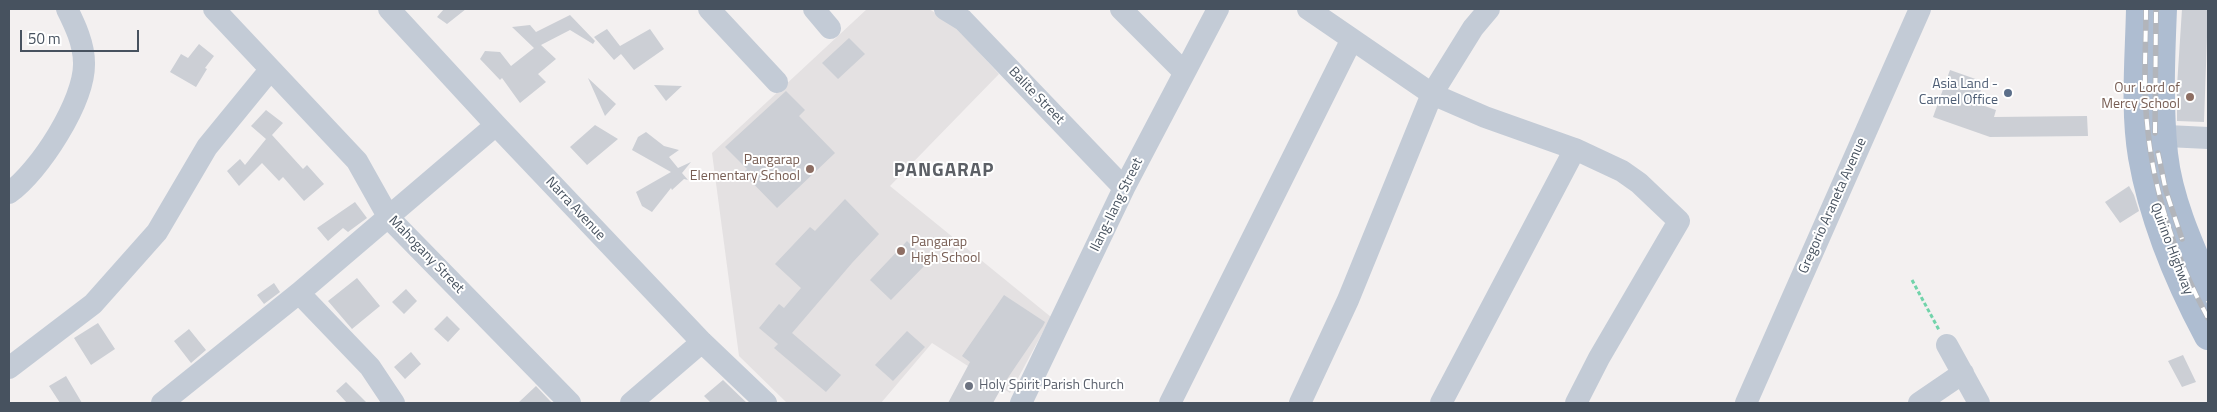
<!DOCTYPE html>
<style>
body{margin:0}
#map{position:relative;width:2217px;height:412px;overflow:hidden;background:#f3f0f0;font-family:"Titillium Web",sans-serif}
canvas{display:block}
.frame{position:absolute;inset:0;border:10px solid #47525f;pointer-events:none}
.scale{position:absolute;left:20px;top:30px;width:119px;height:22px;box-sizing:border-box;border:2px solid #47525f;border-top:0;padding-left:6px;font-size:15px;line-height:18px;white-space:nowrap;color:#47525f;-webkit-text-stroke:4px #fff;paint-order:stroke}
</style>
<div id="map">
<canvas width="2217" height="412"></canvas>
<div class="frame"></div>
<div class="scale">50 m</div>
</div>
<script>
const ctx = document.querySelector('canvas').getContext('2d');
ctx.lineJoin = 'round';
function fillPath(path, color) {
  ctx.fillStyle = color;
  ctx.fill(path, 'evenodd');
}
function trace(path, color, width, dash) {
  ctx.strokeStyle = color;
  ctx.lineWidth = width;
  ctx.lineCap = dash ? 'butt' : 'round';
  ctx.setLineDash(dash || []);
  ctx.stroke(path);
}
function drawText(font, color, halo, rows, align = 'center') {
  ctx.font = font + ' "Titillium Web",sans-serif';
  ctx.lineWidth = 4;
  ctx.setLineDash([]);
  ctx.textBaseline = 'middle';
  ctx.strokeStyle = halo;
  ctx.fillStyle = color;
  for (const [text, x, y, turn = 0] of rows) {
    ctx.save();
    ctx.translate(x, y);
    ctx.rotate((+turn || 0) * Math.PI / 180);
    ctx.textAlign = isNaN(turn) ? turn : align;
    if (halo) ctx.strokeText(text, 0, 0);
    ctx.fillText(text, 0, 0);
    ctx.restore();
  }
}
const education = new Path2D(`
 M867 9H929L953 24 999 74 890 186 1051 317 1010 393 932 343 881 403H787L739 356 712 153Z`);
const building = new Path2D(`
 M444 9H466L447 24 437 17Z
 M2182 9H2208L2204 122 2177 121V86Z
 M570 15 595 41 593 44 570 30 541 45 556 59 538 74 546 82 520 103 502 78 500 80 480 59 485 51 500 52 511 66 534 48 512 27 530 25 536 32Z
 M607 29 620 46 650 29 664 49 634 70 621 54 614 60 594 37Z
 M849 38 865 54 838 79 822 63Z
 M199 44 214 56 205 68 207 69 196 87 170 72 181 54 188 58Z
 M1950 70 1984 82 1976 103 1996 110 1994 117 2087 116 2088 136 1990 137 1933 117Z
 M588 78 616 104 605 116Z
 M654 85 682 86 666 101Z
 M786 91 805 110 799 116 835 153 777 208 743 173 747 169 725 147Z
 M266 110 283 123 272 135 303 169 307 165 324 184 304 201 283 177 279 181 262 163 239 186 227 171 240 159 245 165 266 139 251 126Z
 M595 125 618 139 587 165 570 147Z
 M646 132 664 146 679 150 669 157 678 168 691 162 682 173 688 180 684 179 672 190 671 188 652 212 642 206 636 192 671 172 632 150 638 137Z
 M2129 186 2134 195 2139 211 2120 223 2105 202Z
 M845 199 879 234 852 263 792 333 841 375 826 392 774 348 778 344 759 328 779 304 784 308 801 288 775 264 810 227 815 231Z
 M355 202 367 218 348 232 343 228 328 241 317 228Z
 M907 241 928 262 891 300 870 280Z
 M357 278 380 306 352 329 328 301Z
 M274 283 280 292 264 304 257 295Z
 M406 289 417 301 404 314 392 302Z
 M1004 295 1045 322 1043 326 1003 385 993 403H948L970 362 962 356Z
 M447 316 460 329 448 342 434 329Z
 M98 323 115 349 91 365 74 338Z
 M189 329 206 350 191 363 174 341Z
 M907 331 925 347 893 381 875 365Z
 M411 352 421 364 405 379 394 367Z
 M2183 355 2196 382 2182 387 2168 361Z
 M66 376 82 403H60L49 386Z
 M723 380 747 403H711L704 396Z
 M346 382 367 403H347L336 391Z
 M536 386 552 403H518Z`);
const path = new Path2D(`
 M1912 280 1939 330`);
const minor = new Path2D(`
 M214 9 357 161 389 218 570 403
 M389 9 496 125 702 342 766 403
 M709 9 777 82
 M814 9 830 28
 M945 9 963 20 1124 188
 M1121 9 1184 72
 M1308 9 1432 94 1485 117 1575 149 1622 171 1639 183 1679 221 1599 358 1576 403
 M2147 135 2208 138
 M9 193C39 172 85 101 84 63 84 44 75 25 67 9
 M299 293 370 367 394 403
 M1947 345 1979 403
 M9 368 93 304 157 232 207 147 270 70
 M162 403 299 293 496 125
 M631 403 702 342
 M1021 403 1124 188 1218 9
 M1170 403 1352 39
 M1300 403 1348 300 1432 94 1473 28 1489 9
 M1441 403 1575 149
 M1746 403 1920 9
 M1919 403 1963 373`);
const major = new Path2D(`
 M2140 9C2139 58 2134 109 2142 157 2153 220 2178 280 2208 336
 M2163 9C2161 57 2159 105 2164 154 2169 200 2190 246 2208 287`);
const rail = new Path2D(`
 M2146 9C2146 46 2143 86 2147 123 2153 191 2176 259 2208 318
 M2155 133 2156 9
 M2158 153 2166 191 2182 239`);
const markers = [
 [2008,93,5,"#5c6f8a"],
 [2190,97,5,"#8d6e63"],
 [810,169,5,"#8d6e63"],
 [901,251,5,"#8d6e63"],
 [969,386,5,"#6b7280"]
];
const serviceNames = [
 ["Asia Land -",1998,85],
 ["Carmel Office",1998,101]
];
const educationNames = [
 ["Our Lord of",2180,89],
 ["Mercy School",2180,105],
 ["Pangarap",800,161],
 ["Elementary School",800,177],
 ["Pangarap",911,243,"left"],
 ["High School",911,259,"left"]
];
const streetNames = [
 ["Balite Street",1036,96,46],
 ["Ilang-Ilang Street",1117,205,-64],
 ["Gregorio Araneta Avenue",1833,206,-66],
 ["Narra Avenue",575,209,47],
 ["Quirino Highway",2171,249,69],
 ["Mahogany Street",426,255,46]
];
const worshipNames = [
 ["Holy Spirit Parish Church",979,386]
];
const districtNames = [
 ["PANGARAP",944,171]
];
fillPath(education, '#e4e1e2');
fillPath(building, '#cccfd5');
trace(path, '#71d3aa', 3, [4, 2.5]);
trace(minor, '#c3cbd6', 22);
trace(major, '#aebdd1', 28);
trace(rail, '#b2b5bb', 5.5);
trace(rail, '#fff', 4, [11]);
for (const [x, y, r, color] of markers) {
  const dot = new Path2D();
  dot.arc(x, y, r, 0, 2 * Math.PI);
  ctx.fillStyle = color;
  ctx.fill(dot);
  trace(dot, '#fff', 2);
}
drawText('14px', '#4e5e75', '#fff', serviceNames, 'right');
drawText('14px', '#785e54', '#fff', educationNames, 'right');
drawText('14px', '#47525f', '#fff', streetNames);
drawText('14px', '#5b616d', '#fff', worshipNames, 'left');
ctx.letterSpacing = '1px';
drawText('bold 19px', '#5c6066', '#fff', districtNames);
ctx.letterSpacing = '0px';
</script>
